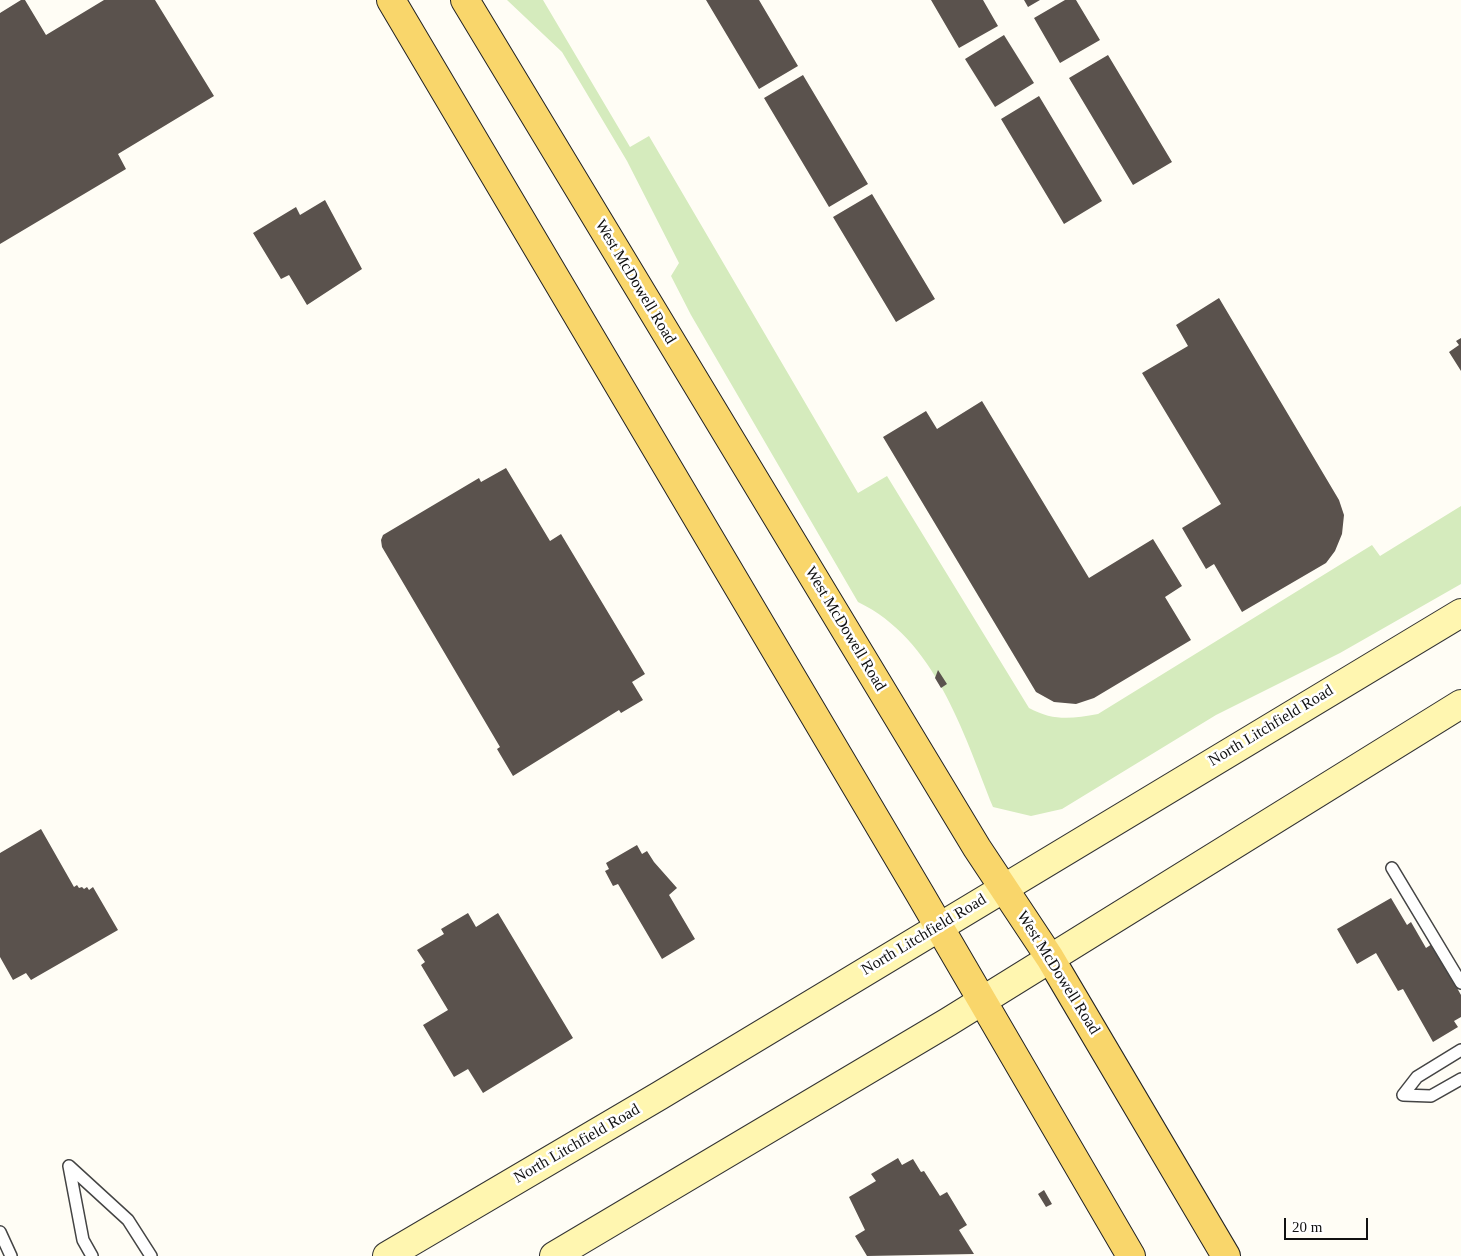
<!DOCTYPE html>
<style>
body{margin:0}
#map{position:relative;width:1461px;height:1256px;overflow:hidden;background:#fffdf5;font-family:"Times New Roman",serif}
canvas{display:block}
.scale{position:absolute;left:1284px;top:1218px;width:84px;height:22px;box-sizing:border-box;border:2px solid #111;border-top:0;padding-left:6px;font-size:15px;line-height:18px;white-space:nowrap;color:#111;-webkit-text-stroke:4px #fff;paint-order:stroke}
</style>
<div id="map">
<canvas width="1461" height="1256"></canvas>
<div class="scale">20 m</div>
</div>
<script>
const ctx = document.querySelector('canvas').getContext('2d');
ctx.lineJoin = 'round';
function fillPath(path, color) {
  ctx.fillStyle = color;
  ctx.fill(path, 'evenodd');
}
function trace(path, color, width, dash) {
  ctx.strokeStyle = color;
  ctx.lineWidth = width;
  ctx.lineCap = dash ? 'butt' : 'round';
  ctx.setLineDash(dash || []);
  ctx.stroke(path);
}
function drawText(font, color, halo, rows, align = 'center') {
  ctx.font = font + ' "Times New Roman",serif';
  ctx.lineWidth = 5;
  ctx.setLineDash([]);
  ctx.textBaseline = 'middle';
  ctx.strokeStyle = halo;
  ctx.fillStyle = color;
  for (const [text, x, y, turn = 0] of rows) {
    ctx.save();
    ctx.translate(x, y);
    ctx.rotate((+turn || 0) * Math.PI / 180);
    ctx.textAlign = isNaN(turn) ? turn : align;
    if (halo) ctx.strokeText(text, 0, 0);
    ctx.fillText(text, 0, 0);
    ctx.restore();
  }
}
const green = new Path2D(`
 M507 0H543L630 147 649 136 858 493 887 476 1029 708C1053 721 1071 719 1098 714L1372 545 1380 556 1461 506V584L1340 653 1216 715 1062 809 1031 816 993 807C963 732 935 639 858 602L691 315 671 276 679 263 627 161 562 52Z`);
const building = new Path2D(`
 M21 0H25L46 35 104 0H155L214 96 118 154 126 169 0 244V13Z
 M706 0H759L798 66 759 89Z
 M931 0H983L998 26 959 48Z
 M1024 0H1040L1028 7Z
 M1065 0H1076L1100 40 1060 63 1034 18Z
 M1004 35 1034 83 995 107 965 59Z
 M1108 55 1172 162 1133 185 1069 78Z
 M803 75 868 184 829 207 764 98Z
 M1039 96 1102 201 1064 224 1001 119Z
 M872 194 935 299 896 322 833 217Z
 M325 200 362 269 307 305 289 275 281 279 253 233 296 207 300 215Z
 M1219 298 1339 500 1344 515 1342 534 1335 551 1326 563 1242 612 1214 564 1206 569 1182 528 1221 504 1142 373 1188 346 1176 325Z
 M1461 338V371L1449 352 1459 345 1456 341Z
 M982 401 1089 578 1153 539 1182 586 1165 597 1191 640 1094 698 1076 704 1054 702 1036 692 883 437 926 411 937 429Z
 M506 468 550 541 561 534 645 674 632 682 643 700 621 713 619 710 513 776 497 749 500 747 382 547 381 540 383 535 479 478 481 482Z
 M938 670 947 684 941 688 935 678Z
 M41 829 74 887 77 885 79 888 82 887 84 889 87 887 89 890 93 887 118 930 31 980 26 973 13 980 0 957V853Z
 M637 845 642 854 647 851 654 862 677 888 669 895 695 939 662 959 618 884 613 886 605 871 609 869 606 863Z
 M1391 898 1407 925 1411 922 1426 948 1432 944 1461 995V1017L1454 1021 1458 1027 1433 1042 1403 989 1398 991 1376 953 1357 964 1337 929Z
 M468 913 476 927 498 913 573 1038 483 1093 468 1069 454 1077 423 1025 448 1010 421 965 425 962 417 950 444 934 441 929Z
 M898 1158 902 1165 913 1159 921 1172 924 1171 940 1196 947 1192 967 1225 959 1230 974 1254 867 1256 855 1236 865 1230 849 1197 876 1181 871 1174Z
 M1044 1190 1052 1204 1046 1207 1038 1194Z`);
const service = new Path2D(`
 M1392 868 1461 983
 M1403 1095 1417 1077 1461 1050
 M1403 1095 1431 1096 1461 1079
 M69 1166 128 1220 151 1256
 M69 1166 83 1240 92 1256
 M0 1232 11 1256`);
const secondary = new Path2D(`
 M387 1256 659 1096 1461 613
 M554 1256 948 1022 1461 704`);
const primary = new Path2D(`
 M391 0 920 894 1131 1256
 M465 0 977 848 1050 958 1226 1256`);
const streetNames = [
 ["West McDowell Road",635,282,59],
 ["West McDowell Road",845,629,59],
 ["North Litchfield Road",1271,726,-31],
 ["North Litchfield Road",924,935,-31],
 ["West McDowell Road",1058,973,58],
 ["North Litchfield Road",577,1144,-30]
];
fillPath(green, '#d5ebbd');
fillPath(building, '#5a524d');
trace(service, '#444', 14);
trace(secondary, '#333', 30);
trace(primary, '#222', 30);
trace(service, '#fff', 11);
trace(secondary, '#fff6b0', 28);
trace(primary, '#f9d66b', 28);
drawText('16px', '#111', '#fff', streetNames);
</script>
